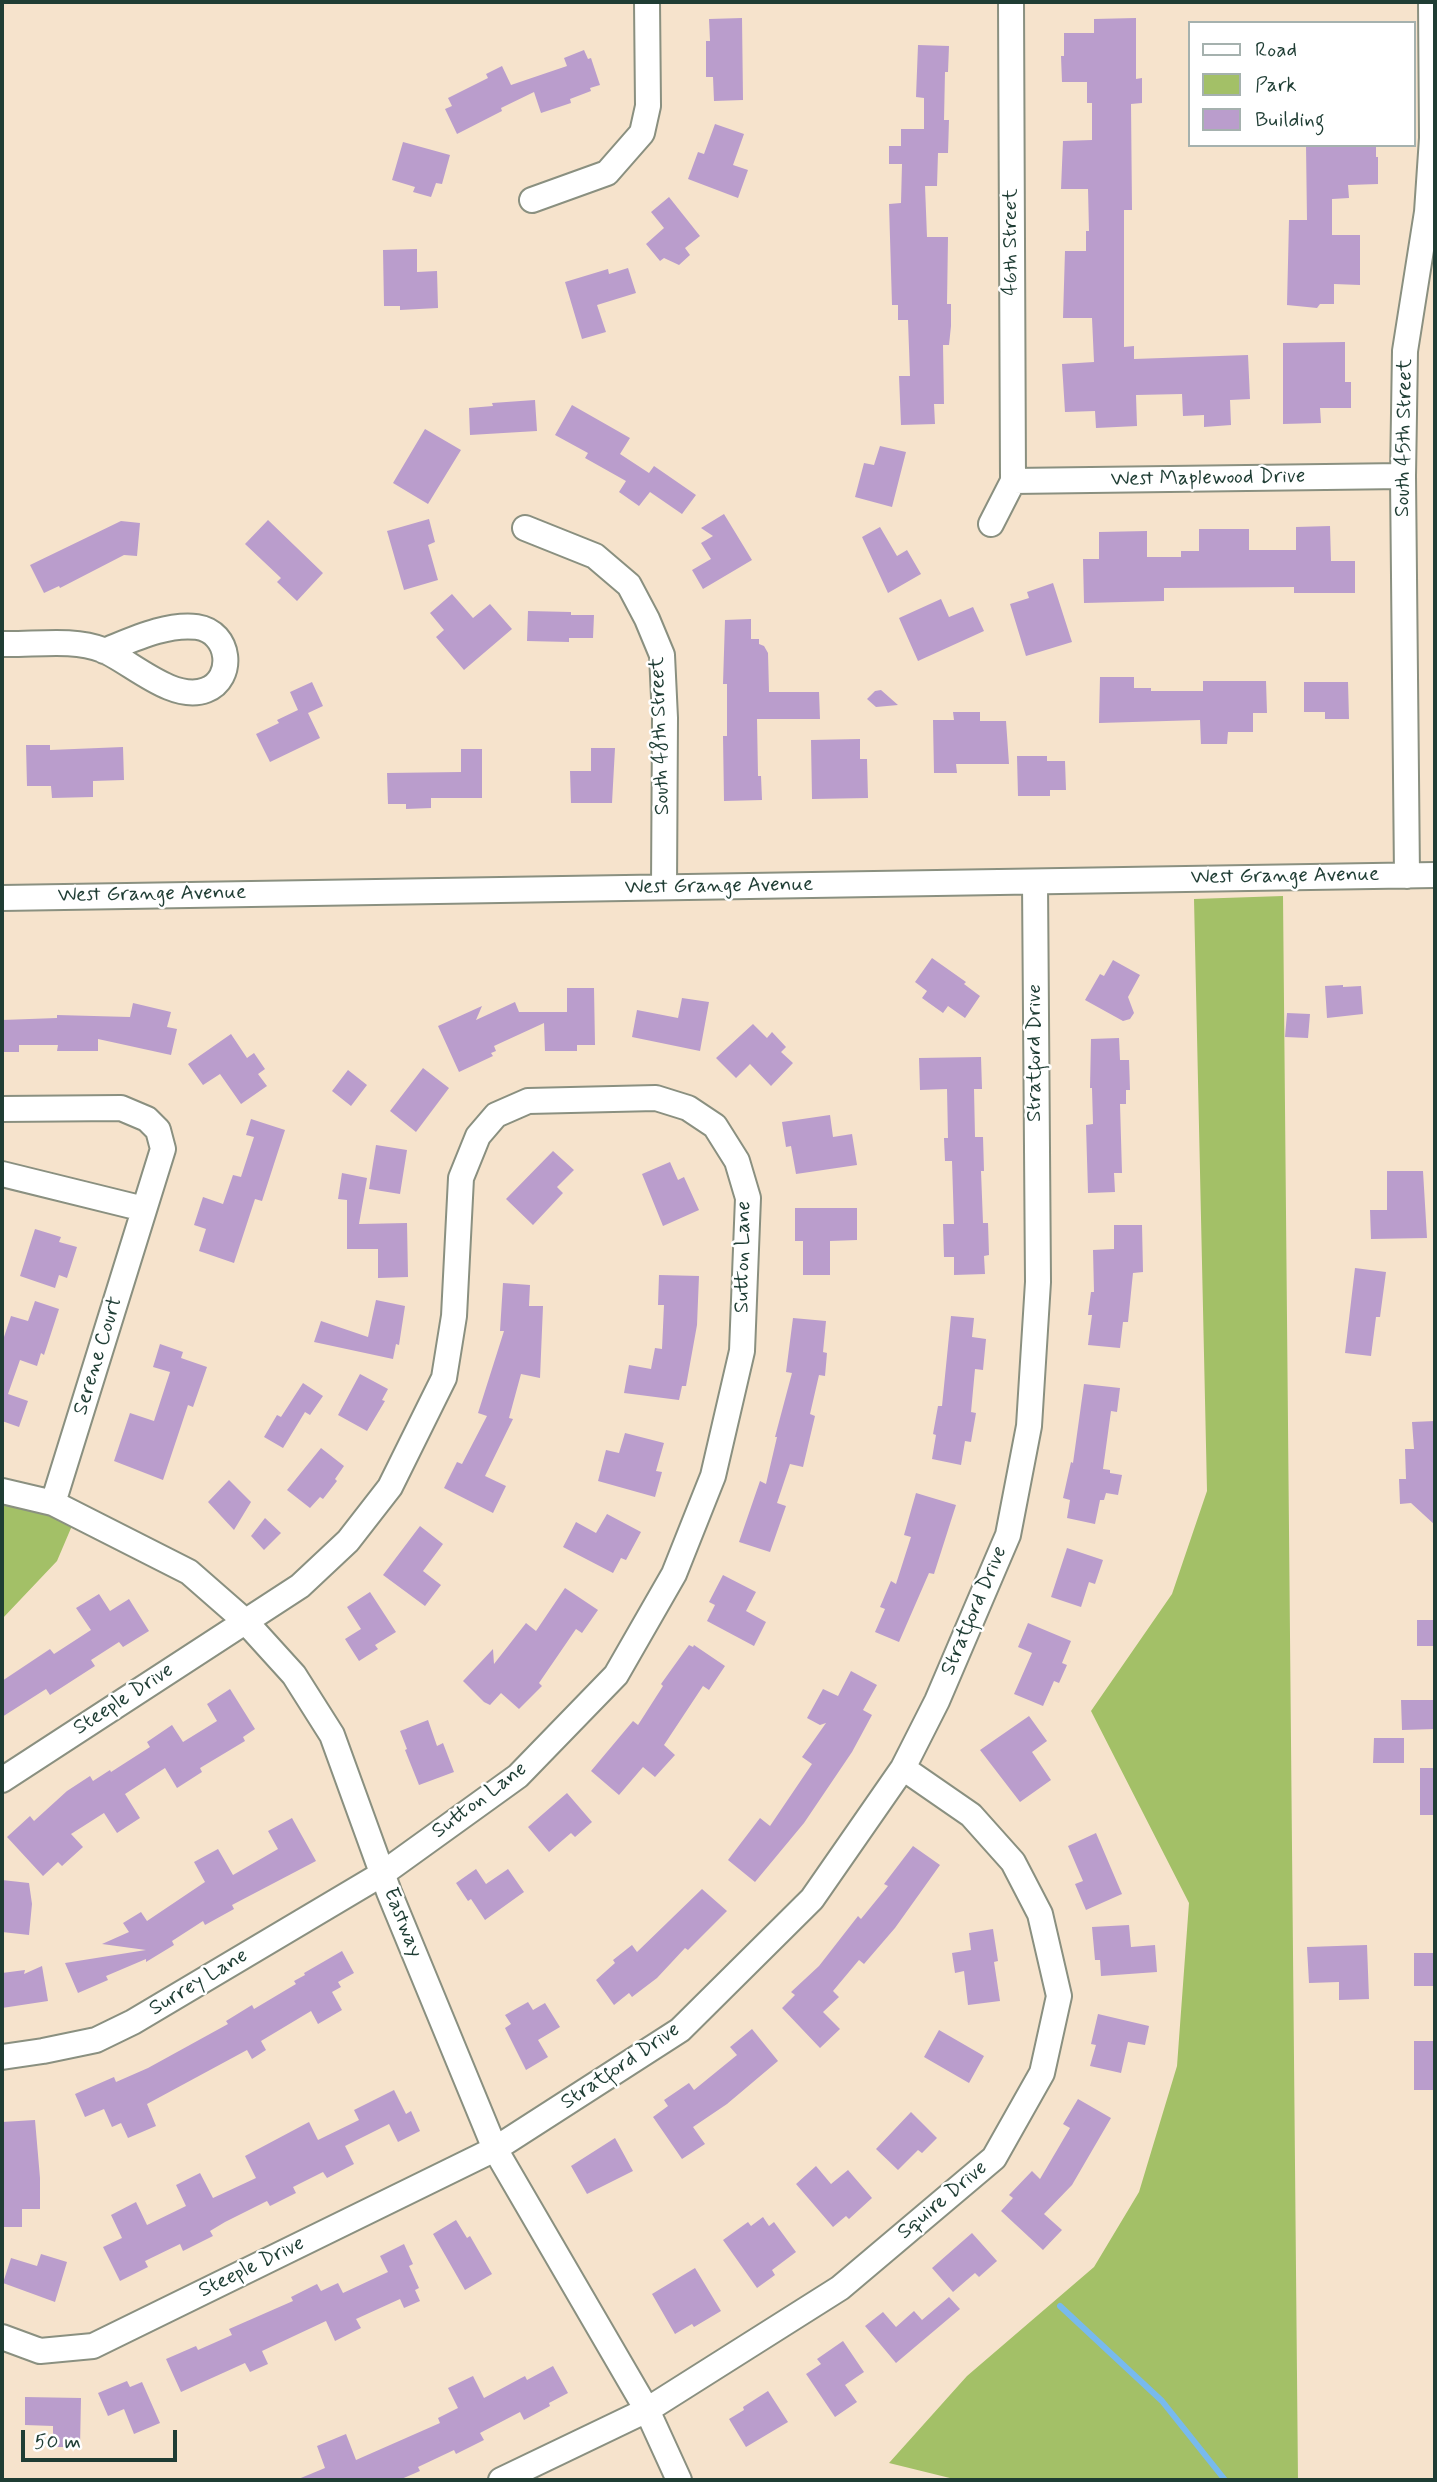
<!DOCTYPE html>
<style>
body{margin:0}
#map{position:relative;width:1437px;height:2482px;overflow:hidden;background:#f6e3cc;font-family:Mynerve,sans-serif}
canvas{display:block}
.frame{position:absolute;inset:0;border:4px solid #1f3d34;pointer-events:none}
.legend{position:absolute;left:1188px;top:21px;width:228px;height:126px;box-sizing:border-box;background:#fff;border:2px solid #a5b1ae;margin:0;padding:9px 12px;list-style:none;font-size:21px;color:#1f3d34}
.legend li{display:flex;align-items:center;gap:14px;height:35px}
.legend b{width:35px;border:2px solid #a5b1ae}
.scale{position:absolute;left:21px;top:2430px;width:156px;height:32px;box-sizing:border-box;border:4px solid #1f3d34;border-top:0;padding-left:9px;font-size:21px;line-height:24px;white-space:nowrap;color:#1f3d34;-webkit-text-stroke:5px #fff;paint-order:stroke}
</style>
<div id="map">
<canvas width="1437" height="2482"></canvas>
<div class="frame"></div>
<ul class="legend">
<li><b style="height:9px;background:#fff"></b>Road</li>
<li><b style="height:19px;background:#a3c067"></b>Park</li>
<li><b style="height:19px;background:#ba9dcc"></b>Building</li>
</ul>
<div class="scale">50 m</div>
</div>
<script>
const ctx = document.querySelector('canvas').getContext('2d');
ctx.lineJoin = 'round';
function fillPath(path, color) {
  ctx.fillStyle = color;
  ctx.fill(path, 'evenodd');
}
function trace(path, color, width, dash) {
  ctx.strokeStyle = color;
  ctx.lineWidth = width;
  ctx.lineCap = dash ? 'butt' : 'round';
  ctx.setLineDash(dash || []);
  ctx.stroke(path);
}
function drawText(font, color, halo, rows, align = 'center') {
  ctx.font = font + ' Mynerve,sans-serif';
  ctx.lineWidth = 5;
  ctx.setLineDash([]);
  ctx.textBaseline = 'middle';
  ctx.strokeStyle = halo;
  ctx.fillStyle = color;
  for (const [text, x, y, turn = 0] of rows) {
    ctx.save();
    ctx.translate(x, y);
    ctx.rotate((+turn || 0) * Math.PI / 180);
    ctx.textAlign = isNaN(turn) ? turn : align;
    if (halo) ctx.strokeText(text, 0, 0);
    ctx.fillText(text, 0, 0);
    ctx.restore();
  }
}
const green = new Path2D(`
 M1283 896 1298 2480H958L889 2463 967 2376 1094 2267 1139 2192 1177 2066 1189 1903 1091 1711 1172 1594 1207 1491 1194 899Z
 M2 1498 74 1521 57 1561 2 1619Z`);
const stream = new Path2D(`
 M1060 2306 1162 2401 1225 2480`);
const building = new Path2D(`
 M742 18 743 100 714 101 713 77H706V41H710L709 19Z
 M1136 18V79L1142 78V103L1131 104 1132 210H1124V347L1134 346V359L1248 355 1250 399 1230 400 1231 425 1204 427V415L1183 416 1182 394 1136 395 1137 426 1096 428 1095 411 1065 412 1062 364 1094 362 1092 318H1063L1065 251H1086V231H1089L1088 189H1061L1063 141 1092 140V103H1087V82H1062L1061 56H1064V33H1094V19Z
 M918 45 949 46 948 72H945L944 120H949L948 153H938L937 186H925L927 237H948L947 304H951V326L949 345H943L944 404H934L935 424 901 425 899 376H910L908 320H898V305H892L889 204 901 203 902 164H889V146H901V129H924V98L916 97Z
 M584 50 588 59 591 58 600 85 590 88 591 91 570 99 571 103 541 113 534 92 501 108 502 111 457 134 445 109 452 106 448 98 488 78 486 74 502 66 511 85 567 66 564 58Z
 M715 124 744 134 733 165 748 170 738 198 688 179 698 152 704 154Z
 M403 142 450 155 442 184 436 183 431 197 413 192 415 187 392 180Z
 M1306 145H1376V157H1378V184L1348 185 1349 198 1332 199V235H1360V285L1334 284V304H1320L1317 308 1287 305 1289 220H1307Z
 M669 197 700 236 685 248 690 255 679 265 664 258 660 261 646 244 664 228 651 212Z
 M417 249V272L437 271 438 308 400 310V306H384L383 250Z
 M628 268 636 293 597 305 606 332 582 339 565 282 608 269 609 274Z
 M1345 342V382H1351V408H1320L1321 423 1283 424V343Z
 M535 400 537 431 470 435 469 408 493 406 492 403Z
 M572 405 630 438 620 454 649 473 654 466 696 495 682 514 650 492 639 506 619 492 626 481 585 458 588 453 555 435Z
 M425 429 461 450 428 504 393 483Z
 M880 446 906 452 892 507 855 497 864 463 874 465Z
 M724 514 752 560 703 589 692 570 711 559 701 543 713 536 701 528Z
 M429 519 435 542 428 545 438 580 404 590 387 531Z
 M268 520 323 573 297 601 277 582 281 578 245 544Z
 M121 521 140 523 137 556 124 555 60 588 59 586 44 593 30 565Z
 M1330 526 1331 561H1355V593H1294V587L1164 588V601L1084 603 1083 559H1099V532L1147 531V557H1181V551H1199V529H1249V550H1296V527Z
 M880 527 897 556 907 550 921 574 888 593 862 537Z
 M1053 583 1072 642 1026 656 1010 604 1029 598 1027 592Z
 M452 594 473 618 490 604 512 629 464 670 436 637 444 630 430 613Z
 M941 599 949 617 973 607 984 631 918 661 899 618Z
 M528 611 571 612V615H594L593 638H569V642L527 641Z
 M751 619V639H759V644L764 646 768 653 769 692H819L820 719H757L758 776H761L762 800 724 801 723 736H727V684H723L725 620Z
 M1100 677H1134V688H1151V691H1203V681H1266L1267 713H1253V732H1228L1227 744H1201L1200 720 1099 723Z
 M312 682 323 706 308 713 320 738 270 762 256 734 279 723 277 720 298 710 290 692Z
 M1304 682H1348L1349 719H1325V712H1304Z
 M881 690 898 705 876 707 867 699 875 691Z
 M953 712H980V721H1006L1009 764H956L957 773H934L933 720H954Z
 M860 739V759H867L868 798 812 799 811 740Z
 M26 745H50V750L123 747 124 780 93 781V797L52 798 51 786H27Z
 M591 748H615L612 803H571L570 771H591Z
 M461 749H482V798H431V808L406 809V804H388L387 773 461 772Z
 M1017 756H1047V761H1065L1066 790H1050V796H1018Z
 M932 958 966 982 964 984 980 996 965 1018 948 1006 943 1013 922 998 927 991 915 982Z
 M1113 960 1140 975 1128 997 1134 1013 1130 1019 1123 1021 1085 1000 1100 974 1104 976Z
 M1343 985V987L1361 986 1363 1014 1327 1018 1325 986Z
 M567 988H594L595 1045H577V1051H545L544 1023 494 1046 496 1051 491 1053 493 1056 459 1072 438 1026 482 1006 476 1020 515 1002 519 1012H567Z
 M682 998 709 1002 700 1051 632 1037 637 1010 678 1018Z
 M133 1003 171 1012 167 1027 177 1029 171 1055 98 1039V1051H57L58 1045H19V1052H2V1020L57 1018V1015L130 1017Z
 M1287 1013 1310 1014 1308 1038 1285 1037Z
 M753 1024 767 1038 772 1032 786 1047 781 1052 793 1063 771 1086 750 1064 736 1078 716 1058Z
 M231 1034 247 1058 254 1053 265 1069 258 1074 267 1086 241 1104 220 1074 203 1085 188 1064Z
 M1119 1038 1120 1060H1129L1130 1090H1126V1104H1120L1122 1173H1114L1115 1192 1088 1193 1086 1125 1093 1124 1092 1088H1090L1091 1039Z
 M981 1057 982 1089H974L975 1137H983L984 1171H981L983 1223H988L989 1255 984 1256 985 1274 954 1275V1257H944L943 1224H954L952 1161H945L944 1138H948L947 1089 920 1090 919 1058Z
 M423 1068 449 1088 416 1132 390 1111Z
 M348 1070 367 1085 351 1106 332 1091Z
 M830 1115 833 1137 852 1134 857 1165 796 1174 791 1146 786 1147 782 1122Z
 M251 1119 285 1130 262 1201 255 1199 234 1263 199 1251 206 1229 194 1225 203 1197 223 1204 233 1175 241 1177 254 1137 246 1135Z
 M376 1145 407 1150 400 1194 369 1189Z
 M553 1151 574 1170 557 1187 563 1193 533 1225 506 1199Z
 M670 1162 678 1180 684 1177 699 1210 663 1226 642 1174Z
 M1387 1171H1423L1427 1238 1371 1239 1370 1210H1387Z
 M342 1173 367 1178 359 1224 407 1223 408 1277 378 1278V1249H347V1200L338 1199Z
 M795 1208H857V1240L830 1241V1275H803V1241H795Z
 M1114 1225H1142L1143 1272 1133 1273 1128 1322H1123L1120 1348 1088 1345 1092 1315H1088L1091 1292H1094L1093 1250 1114 1249Z
 M35 1229 61 1237 59 1242 77 1247 67 1278 59 1275 55 1288 20 1276Z
 M1355 1268 1386 1272 1380 1317H1376L1371 1356 1345 1353Z
 M659 1275 699 1276 697 1325 686 1386H682L679 1400 624 1393 629 1365 651 1369 655 1348 662 1349 664 1305H658Z
 M503 1283 530 1285 529 1306H543L540 1378 521 1374 509 1418 513 1419 485 1476 506 1486 493 1513 444 1488 457 1462 462 1464 487 1416 478 1413 504 1331H500Z
 M376 1300 405 1306 399 1345 396 1344 393 1359 314 1342 321 1321 368 1337Z
 M35 1301 59 1309 44 1355 41 1353 37 1366 20 1360 8 1394 28 1401 19 1427 2 1421V1343L11 1316 28 1321Z
 M951 1316 974 1318 972 1337 986 1339 983 1370 975 1369 971 1412 976 1413 971 1442 965 1441 961 1465 932 1459 936 1435 933 1434 938 1406H942Z
 M793 1318 826 1321 823 1352 827 1353 825 1376 819 1375 810 1414 815 1416 803 1467 790 1464 777 1503 786 1506 770 1552 739 1542 760 1481 766 1484 777 1437H775L792 1373 786 1372Z
 M160 1344 183 1352 181 1358 207 1367 193 1407 188 1405 163 1480 114 1461 130 1413 154 1421 170 1372 153 1367Z
 M360 1374 388 1389 382 1400 385 1401 367 1431 338 1415Z
 M303 1383 323 1396 310 1415 305 1412 283 1448 264 1437 277 1415 281 1417Z
 M1084 1384 1120 1388 1117 1412 1111 1411 1103 1469 1110 1470V1473L1122 1475 1118 1495 1106 1493 1104 1500H1100L1095 1524 1067 1518 1070 1500 1063 1498 1071 1462 1073 1463Z
 M1435 1421V1525L1411 1503 1400 1504 1399 1479H1406L1405 1449H1414L1412 1422Z
 M625 1433 664 1443 656 1471 662 1472 655 1497 598 1481 606 1450 619 1453Z
 M321 1448 344 1466 335 1479 337 1481 323 1499 320 1497 310 1508 287 1490Z
 M229 1480 251 1502 234 1530 208 1502Z
 M916 1493 956 1505 934 1574 929 1573 899 1642 875 1632 885 1609 880 1607 891 1581 896 1584 911 1537 904 1535Z
 M607 1514 641 1532 626 1560 621 1558 613 1573 563 1547 576 1522 596 1533Z
 M265 1518 281 1533 264 1550 251 1536Z
 M420 1526 443 1544 423 1571 441 1585 425 1606 383 1575Z
 M1067 1548 1103 1560 1095 1584 1089 1582 1081 1607 1051 1597Z
 M723 1575 756 1592 746 1611 766 1622 754 1646 707 1621 715 1605 709 1602Z
 M565 1588 598 1610 582 1633 576 1629 539 1683 542 1686 519 1709 501 1693 490 1705 484 1702 463 1681 493 1649 494 1664 526 1623 536 1631Z
 M370 1592 396 1632 375 1645 378 1649 359 1661 345 1639 361 1629 347 1607Z
 M99 1594 110 1611 129 1599 149 1631 123 1647 119 1642 91 1660 95 1666 50 1695 46 1689 2 1717V1681L50 1649 54 1654 91 1630 76 1608Z
 M1417 1620H1435V1646H1417Z
 M1028 1623 1071 1641 1062 1663 1067 1665 1059 1683 1054 1681 1043 1706 1014 1694 1032 1653 1018 1647Z
 M689 1645 693 1647 694 1645 725 1666 709 1690 703 1686 664 1745 675 1755 655 1777 643 1767 619 1795 591 1771 633 1721 638 1725 663 1686 661 1684Z
 M851 1671 877 1685 863 1710 872 1715 852 1752 804 1823 755 1882 728 1860 760 1818 770 1826 812 1764 802 1757 826 1723 820 1725 807 1718 823 1689 838 1696Z
 M230 1689 255 1729 243 1737 245 1741 200 1768 202 1772 177 1788 165 1768 125 1794 140 1818 117 1833 104 1813 71 1834 83 1847 62 1866 58 1862 43 1876 7 1837 30 1816 34 1821 67 1791 90 1776 93 1781 110 1770 111 1772 150 1747 147 1742 172 1725 183 1742 217 1721 207 1704Z
 M1401 1700H1435V1729L1402 1730Z
 M1029 1716 1047 1741 1032 1752 1051 1780 1020 1802 980 1750Z
 M428 1720 437 1746 443 1743 454 1772 419 1785 405 1750 407 1749 400 1731Z
 M1374 1738H1404V1763H1373Z
 M1420 1768H1435V1815H1420Z
 M567 1793 592 1822 575 1837 571 1833 549 1852 528 1827Z
 M292 1818 316 1861 232 1905 234 1909 205 1925 203 1921 172 1941 174 1945 146 1962V1959L106 1976 108 1980 78 1993 65 1963 146 1950 102 1944 129 1932 123 1923 141 1912 147 1921 205 1882 194 1862 218 1849 233 1875 278 1849 268 1831Z
 M1096 1833 1122 1894 1086 1910 1075 1884 1083 1881 1068 1846Z
 M913 1846 940 1865 895 1928 864 1964 859 1960 833 1991 839 1997 823 2012 840 2029 820 2048 782 2008 795 1995 791 1992 819 1966 858 1916 861 1919 888 1886 884 1884Z
 M476 1869 486 1884 508 1869 524 1892 485 1920 471 1899 468 1901 456 1883Z
 M2 1880 29 1883 32 1904 29 1935 2 1932 4 1905H2Z
 M702 1889 727 1911 688 1950 685 1948 657 1978 632 1997 629 1993 614 2005 596 1980 615 1963 613 1960 632 1945 637 1952Z
 M1129 1925 1131 1947 1155 1945 1157 1972 1101 1976 1100 1960H1095L1092 1927Z
 M993 1929 998 1961 994 1962 1000 2001 968 2005 964 1971 955 1973 952 1953 971 1950 969 1933Z
 M1367 1945 1369 1999 1339 2000V1982L1309 1983 1307 1947Z
 M342 1951 354 1973 338 1982 341 1987 332 1992 342 2010 318 2024 311 2011 261 2041 266 2050 252 2059 247 2050 147 2104 156 2126 128 2138 121 2123 112 2127 104 2109 85 2117 75 2094 114 2077 116 2082 148 2068 228 2024 226 2021 252 2005 254 2009 296 1984 294 1981 305 1975 304 1973Z
 M1414 1953H1435V1986H1414Z
 M42 1966 48 2001 2 2008V1973L25 1970 24 1974Z
 M528 2002 533 2010 545 2003 560 2027 538 2040 548 2057 526 2070 505 2028 511 2024 505 2015Z
 M1098 2014 1149 2026 1145 2045 1128 2042 1121 2073 1090 2066 1096 2045 1091 2044Z
 M752 2029 778 2061 727 2104 693 2127 705 2144 682 2159 653 2117 668 2106 664 2100 689 2083 694 2090 737 2055 730 2047Z
 M939 2030 984 2056 969 2083 924 2057Z
 M1414 2041H1435V2090H1414Z
 M394 2090 406 2114 411 2111 420 2131 398 2142 389 2124 345 2146 354 2164 327 2178 323 2172 293 2187 296 2193 270 2206 267 2201 225 2222 210 2231 213 2236 183 2251 180 2244 145 2261 148 2267 120 2281 103 2247 122 2238 111 2215 136 2202 147 2225 186 2206 176 2185 200 2173 213 2198 256 2178 245 2156 309 2122 318 2140 359 2120 354 2110Z
 M1078 2099 1111 2118 1072 2185 1044 2214 1062 2230 1043 2250 1001 2211 1013 2198 1009 2195 1032 2171 1040 2179 1070 2128 1063 2124Z
 M911 2112 937 2138 922 2153 918 2150 898 2170 876 2149Z
 M35 2120 40 2178V2209H22V2227H2V2122Z
 M615 2138 633 2171 587 2194 571 2166Z
 M816 2166 831 2184 848 2170 872 2198 849 2219 846 2216 833 2227 796 2184Z
 M763 2217 769 2226 774 2222 796 2252 772 2270 775 2275 757 2288 723 2240 748 2222 751 2226Z
 M456 2220 467 2238 470 2236 492 2274 465 2290 433 2234Z
 M972 2233 997 2261 979 2277 975 2273 953 2292 932 2268Z
 M404 2244 413 2264 409 2266 419 2288 415 2290 420 2301 404 2308 400 2299 356 2319 361 2328 335 2341 326 2321 262 2351 268 2364 250 2372 245 2363 181 2392 166 2359 196 2346 198 2350 232 2335 229 2329 293 2301 291 2297 317 2284 321 2291 338 2283 343 2293 388 2272 380 2256Z
 M41 2254 67 2262 55 2302 3 2283 11 2258 37 2266Z
 M695 2268 721 2311 694 2327 692 2324 675 2334 652 2294Z
 M949 2297 960 2309 896 2363 865 2326 883 2312 896 2327 914 2311 922 2320Z
 M843 2341 864 2372 845 2385 857 2402 835 2417 806 2374 821 2364 817 2359Z
 M553 2366 568 2393 549 2403 550 2406 524 2420 520 2412 480 2433 484 2440 456 2454 454 2450 418 2467 420 2471 399 2480H296L325 2468 317 2446 346 2434 356 2460 440 2423 438 2418 458 2408 448 2388 473 2376 484 2398 525 2376 527 2380Z
 M127 2381 130 2387 142 2382 160 2423 134 2434 124 2409 108 2416 98 2393Z
 M768 2391 788 2422 746 2447 729 2419 744 2410 743 2407Z
 M25 2397 81 2398 80 2447H53V2426L25 2425Z`);
const minor = new Path2D(`
 M532 200 607 173 642 133 648 106 647 2
 M1013 481 1403 476
 M991 524 1013 481 1011 2
 M525 528 595 556 629 585 647 619 662 655 665 718 664 887
 M2 644C34 645 73 638 103 650 130 661 173 703 206 690 235 679 231 632 197 627 167 623 132 640 104 651
 M1407 876 1403 476 1405 351 1427 212 1432 138 1431 2
 M2 898 1435 875
 M2 1109 121 1108 147 1119 158 1130 163 1149 53 1503
 M2 1174 144 1209
 M2 1491 53 1503 189 1572 245 1621 294 1675 332 1735 389 1892 495 2149 647 2410 679 2480
 M2 1780 300 1586 348 1541 390 1487 444 1378 454 1316 461 1178 478 1136 496 1115 528 1101 656 1098 688 1108 715 1126 737 1161 748 1198 742 1351 713 1476 674 1574 616 1675 518 1776 382 1874 133 2022 96 2040 43 2051 2 2057
 M2 2337 40 2351 93 2346 495 2149 680 2030 812 1899 903 1768 937 1701 1008 1535 1029 1426 1038 1282 1035 882
 M501 2480 647 2410 840 2288 994 2158 1042 2073 1059 1996 1040 1914 1013 1862 971 1815 903 1768`);
const streetNames = [
 ["46th Street",1012,242,-90],
 ["South 45th Street",1405,438,-89],
 ["West Maplewood Drive",1208,479,-1],
 ["South 48th Street",661,736,-92],
 ["West Grange Avenue",1285,877,-1],
 ["West Grange Avenue",719,887,-1],
 ["West Grange Avenue",152,895,-1],
 ["Stratford Drive",1036,1053,-90],
 ["Sutton Lane",744,1257,-89],
 ["Serene Court",99,1356,-73],
 ["Stratford Drive",975,1611,-67],
 ["Steeple Drive",124,1700,-33],
 ["Sutton Lane",480,1801,-37],
 ["Eastway",402,1923,68],
 ["Surrey Lane",199,1983,-31],
 ["Stratford Drive",621,2067,-34],
 ["Squire Drive",943,2201,-40],
 ["Steeple Drive",252,2268,-26]
];
fillPath(green, '#a3c067');
trace(stream, '#78baed', 6);
fillPath(building, '#ba9dcc');
trace(minor, '#8a9080', 28);
trace(minor, '#fff', 24);
drawText('21px', '#1f3d34', '#fff', streetNames);
</script>
